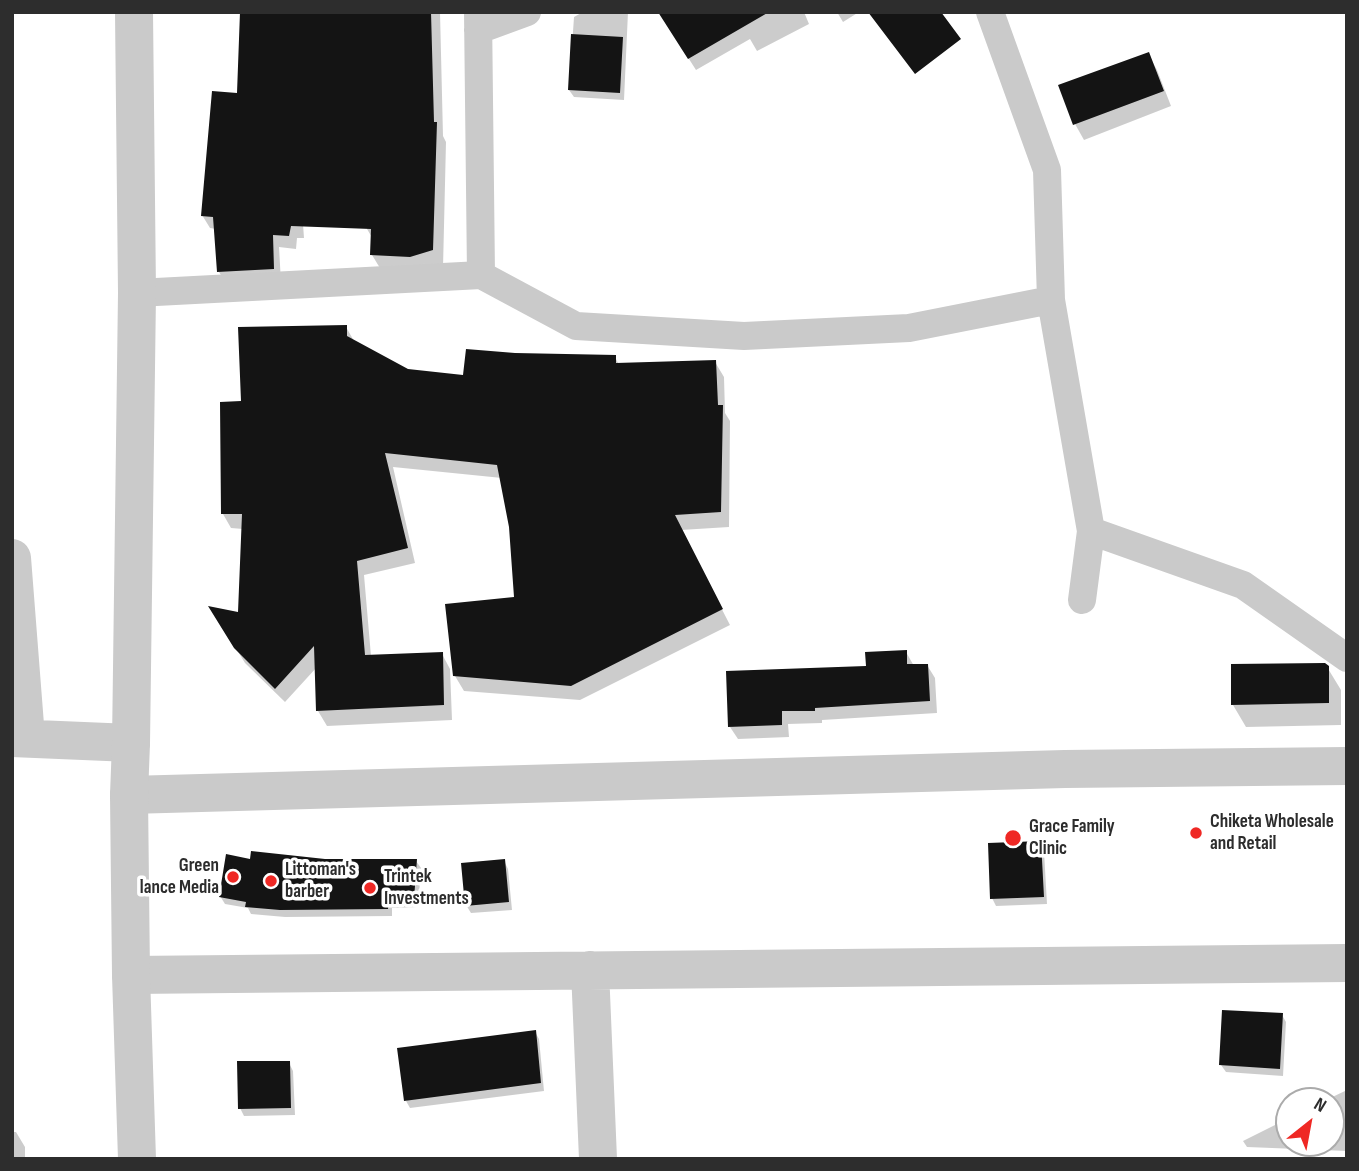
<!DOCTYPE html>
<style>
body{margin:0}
#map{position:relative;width:1359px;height:1171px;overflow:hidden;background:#fff;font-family:"Sofia Sans Condensed",sans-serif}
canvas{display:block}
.frame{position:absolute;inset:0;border:14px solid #2d2d2d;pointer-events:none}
.north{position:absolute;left:1275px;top:1087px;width:70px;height:70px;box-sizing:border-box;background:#fff;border:2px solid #ababab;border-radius:50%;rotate:31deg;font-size:19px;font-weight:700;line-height:28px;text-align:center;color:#2d2d2d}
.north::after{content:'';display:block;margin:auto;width:24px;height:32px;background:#ef2824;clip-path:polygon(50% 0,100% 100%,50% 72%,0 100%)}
</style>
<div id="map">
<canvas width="1359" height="1171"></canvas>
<div class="frame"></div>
<div class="north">N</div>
</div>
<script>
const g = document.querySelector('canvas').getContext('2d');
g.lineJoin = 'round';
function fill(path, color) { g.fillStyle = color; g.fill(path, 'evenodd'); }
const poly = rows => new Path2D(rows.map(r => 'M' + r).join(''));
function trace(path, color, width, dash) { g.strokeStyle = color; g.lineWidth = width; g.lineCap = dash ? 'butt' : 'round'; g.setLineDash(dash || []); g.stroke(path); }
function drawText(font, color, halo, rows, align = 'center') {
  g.font = font + ' "Sofia Sans Condensed",sans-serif'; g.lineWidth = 7; g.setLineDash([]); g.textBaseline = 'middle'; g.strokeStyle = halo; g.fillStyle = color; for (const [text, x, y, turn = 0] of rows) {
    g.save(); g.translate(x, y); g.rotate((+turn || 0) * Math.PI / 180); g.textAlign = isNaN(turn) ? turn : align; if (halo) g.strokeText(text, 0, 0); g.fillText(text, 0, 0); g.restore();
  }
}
fill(poly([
 [288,12,304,238,297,238,296,249,279,247,281,282,227,285,219,272,216,229,210,228,202,215,239,95],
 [360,12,440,12,443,136,446,142,443,268,383,273,372,255,373,239,367,229],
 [583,12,628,12,624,100,574,97,569,90,574,17],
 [659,12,804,12,809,24,757,51,750,39,696,70],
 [837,12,859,12,843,22],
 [1148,54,1157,70,1171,106,1084,140,1075,124,1060,87],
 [346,327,354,341,407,370,465,376,515,354,615,357,619,365,715,362,724,377,725,413,730,421,729,527,681,530,730,625,580,700,464,691,455,676,516,599,510,526,502,478,393,467,415,563,364,575,371,656,442,654,450,669,452,720,327,726,318,711,317,667,285,702,245,663,219,621,239,614,243,529,231,528,223,514,243,403],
 [906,652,914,666,927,665,935,678,937,713,822,720,822,723,788,724,789,737,738,739,730,727],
 [1327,667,1341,690,1341,725,1246,727,1233,705],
 [1040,843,1044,851,1047,904,996,906,992,898],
 [252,861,416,861,421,868,418,907,392,908,392,916,285,917,251,914,248,908,225,904,220,896],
 [504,861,508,869,512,910,471,913,466,905],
 [1282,1015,1286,1022,1283,1076,1226,1072,1221,1065],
 [535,1032,539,1039,544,1091,410,1108,406,1101],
 [289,1063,293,1071,295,1115,244,1116,240,1108],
 [1347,1090,1347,1151,1247,1147,1243,1141,1289,1118,1289,1143,1331,1143,1331,1101,1324,1101],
 [12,1132,16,1132,25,1147,25,1159,12,1159]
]), '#0003');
fill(poly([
 [240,12,431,12,434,122,437,122,433,250,410,257,370,255,371,229,291,226,289,236,273,235,274,269,217,272,213,217,201,216,212,91,237,93],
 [658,12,769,12,688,59],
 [868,12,941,12,961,39,915,74],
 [571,34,623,37,620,93,568,90],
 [1149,52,1164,91,1073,125,1058,85],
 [347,325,347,336,408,369,463,375,466,349,515,353,616,355,616,363,716,360,718,405,723,405,721,512,675,515,723,609,571,686,453,676,445,604,514,597,509,527,497,465,385,453,408,548,357,561,365,655,443,652,444,705,316,711,314,646,275,689,234,648,208,606,238,612,242,514,221,514,220,402,241,401,238,327],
 [907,650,907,664,928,664,930,701,815,708,815,711,782,711,782,725,728,727,726,671,866,666,865,652],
 [1325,663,1329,666,1329,703,1231,705,1231,664],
 [1041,841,1044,897,990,899,988,843],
 [251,851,325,859,417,859,414,899,389,901,388,909,280,910,245,907,246,902,219,897,226,854,250,859],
 [505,859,509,902,465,906,461,863],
 [1222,1010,1283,1013,1280,1069,1219,1065],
 [536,1030,541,1083,404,1101,397,1048],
 [237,1061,290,1061,291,1108,238,1109]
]), '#141414');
trace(poly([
 [478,12,481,275],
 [990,12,1047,170,1051,300,1091,531,1082,600],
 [478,30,527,12],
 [137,293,481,275,576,326,744,336,909,328,1051,300],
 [1091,531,1243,585,1347,658]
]), '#cacaca', 28);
trace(poly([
 [12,558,26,738],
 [12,738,131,743],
 [129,795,1065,769,1347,766],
 [590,970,598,1159],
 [131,975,1347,963]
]), '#cacaca', 38);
trace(poly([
 [134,12,137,293,131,743,129,795,131,975,137,1159]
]), '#cacaca', 38);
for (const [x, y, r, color] of [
 [1196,833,7,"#ef2824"],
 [1013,838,9,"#ef2824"],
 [233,877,7,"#ef2824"],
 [271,881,7,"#ef2824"],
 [370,888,7,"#ef2824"]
]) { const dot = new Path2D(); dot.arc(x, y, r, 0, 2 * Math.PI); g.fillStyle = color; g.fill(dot); trace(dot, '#fff', 2.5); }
drawText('bold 19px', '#2d2d2d', '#fff', [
 ["Chiketa Wholesale",1210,822],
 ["and Retail",1210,844],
 ["Grace Family",1029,827],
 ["Clinic",1029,849],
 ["Green",219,866,"right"],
 ["lance Media",219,888,"right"],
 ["Littoman's",285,870],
 ["barber",285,892],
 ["Trintek",384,877],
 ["Investments",384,899]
], 'left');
</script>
